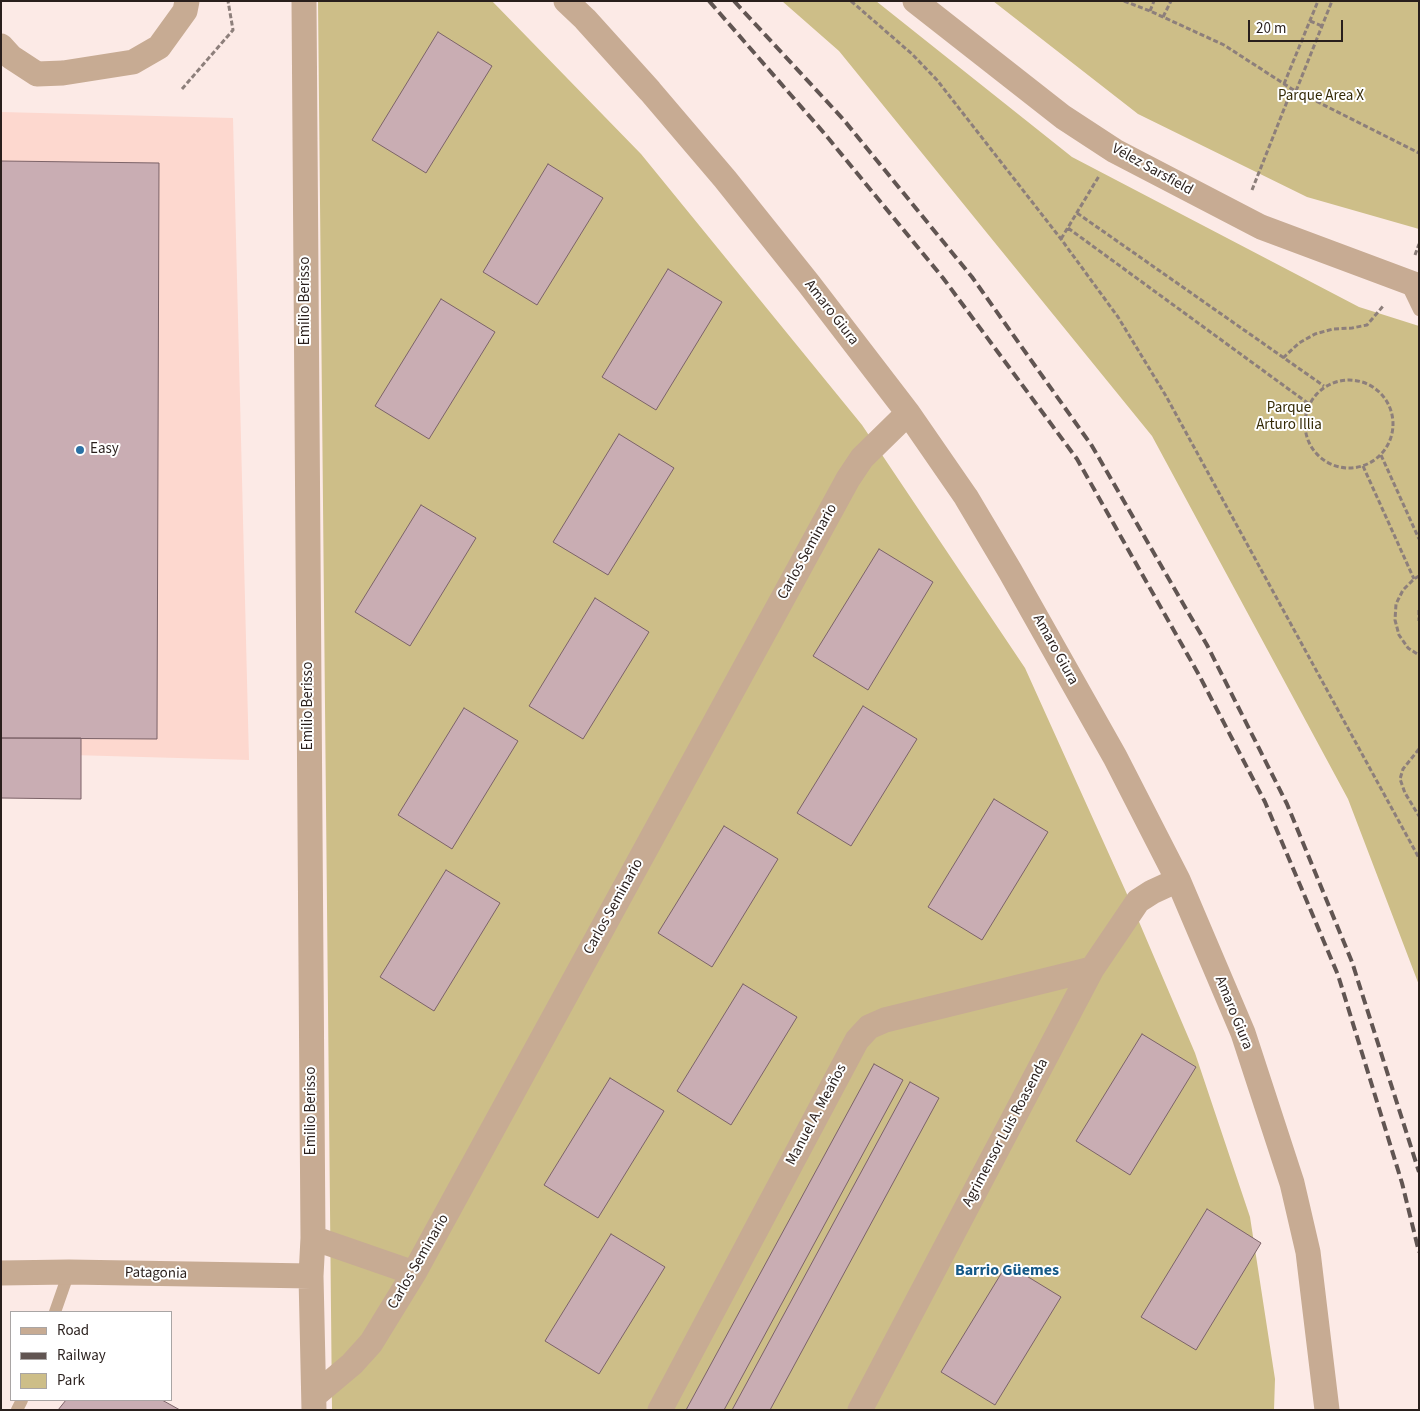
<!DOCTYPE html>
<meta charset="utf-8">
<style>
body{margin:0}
#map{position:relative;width:1420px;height:1411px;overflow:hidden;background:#fceae6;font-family:"Source Sans 3",sans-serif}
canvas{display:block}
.frame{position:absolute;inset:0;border:2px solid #291f1c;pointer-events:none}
.legend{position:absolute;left:10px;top:1311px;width:162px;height:90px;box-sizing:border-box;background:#fff;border:1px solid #a9a5a4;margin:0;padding:6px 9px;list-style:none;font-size:15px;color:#291f1c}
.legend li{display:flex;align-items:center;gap:10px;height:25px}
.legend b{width:25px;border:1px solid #a9a5a4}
.scale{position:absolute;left:1248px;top:20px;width:95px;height:22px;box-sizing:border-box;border:2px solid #291f1c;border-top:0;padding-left:6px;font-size:15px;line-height:18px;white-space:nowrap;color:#291f1c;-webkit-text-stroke:4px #fff;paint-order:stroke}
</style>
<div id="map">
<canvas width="1420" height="1411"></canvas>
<div class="frame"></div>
<ul class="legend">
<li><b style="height:6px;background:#c7ab93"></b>Road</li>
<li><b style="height:6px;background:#615552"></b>Railway</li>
<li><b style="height:14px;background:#cdbe88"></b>Park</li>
</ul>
<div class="scale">20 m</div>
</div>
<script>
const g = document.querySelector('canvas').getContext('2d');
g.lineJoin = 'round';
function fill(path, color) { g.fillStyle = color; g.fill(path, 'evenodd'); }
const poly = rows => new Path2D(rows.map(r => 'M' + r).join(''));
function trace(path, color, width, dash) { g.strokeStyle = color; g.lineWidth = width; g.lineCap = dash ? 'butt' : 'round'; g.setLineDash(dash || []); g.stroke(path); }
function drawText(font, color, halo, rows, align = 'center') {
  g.font = font + ' "Source Sans 3",sans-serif'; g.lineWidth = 4; g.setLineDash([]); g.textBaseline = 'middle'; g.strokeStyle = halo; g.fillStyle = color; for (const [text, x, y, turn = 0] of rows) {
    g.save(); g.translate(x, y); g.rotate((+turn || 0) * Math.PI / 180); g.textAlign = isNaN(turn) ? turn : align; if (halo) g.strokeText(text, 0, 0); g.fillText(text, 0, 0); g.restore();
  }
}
fill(poly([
 [1,112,233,118,249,760,1,753]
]), '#fdd8cf');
fill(poly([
 [318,1,492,1,641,154,862,425,1025,668,1131,903,1195,1053,1250,1217,1275,1379,1274,1410,332,1410],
 [782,1,876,1,1072,157,1359,307,1419,326,1419,985,1348,799,1152,436,839,51],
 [993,1,1419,1,1419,229,1307,197,1138,114]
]), '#cdbe88');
const building = poly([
 [438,32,492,66,426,173,372,140,438,32],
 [1,161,159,163,157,739,1,738,1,161],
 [548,164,603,198,537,305,483,272,548,164],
 [668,269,722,302,656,410,602,377,668,269],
 [441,299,495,332,429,439,375,406,441,299],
 [619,434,674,468,608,575,553,542,619,434],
 [421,505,476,538,410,646,355,612,421,505],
 [879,549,933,582,868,690,813,656,879,549],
 [595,598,649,632,583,739,529,706,595,598],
 [863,706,917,739,851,846,797,813,863,706],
 [464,708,518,741,452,849,398,815,464,708],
 [1,738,81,738,81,799,1,798,1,738],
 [994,799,1048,832,982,940,928,907,994,799],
 [724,826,778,859,712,967,658,933,724,826],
 [446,870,500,903,434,1011,380,977,446,870],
 [743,984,797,1017,731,1125,677,1091,743,984],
 [1142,1034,1196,1067,1130,1175,1076,1141,1142,1034],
 [874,1064,903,1080,724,1410,686,1410,874,1064],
 [610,1078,664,1111,598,1218,544,1185,610,1078],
 [910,1082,939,1098,770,1410,732,1410,910,1082],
 [1207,1209,1261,1243,1196,1350,1141,1317,1207,1209],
 [611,1234,665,1267,599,1374,545,1341,611,1234],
 [1007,1264,1061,1297,995,1405,941,1372,1007,1264],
 [66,1400,162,1400,180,1410,58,1410,66,1400]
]);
fill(building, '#c9adb3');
trace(building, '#7c6368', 1);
trace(poly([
 [851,1,912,54,937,80,1061,239,1118,317,1166,396,1419,858],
 [1124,1,1150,11,1224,45,1292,89,1419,153],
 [1150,11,1154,1],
 [1163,17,1171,1],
 [1310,21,1322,26],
 [1284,84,1318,1],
 [182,89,233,30,228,1],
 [1296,91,1332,1],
 [1252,190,1292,89],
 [1077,213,1324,386],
 [1068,228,1309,404],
 [1061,239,1099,176],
 [1415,255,1419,244],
 [1283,358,1299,343,1315,334,1333,329,1352,328,1367,325,1384,305],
 '1305 424a44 44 0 1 1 88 0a44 44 0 1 1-88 0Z',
 [1381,455,1419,539],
 [1363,466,1414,579],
 [1419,576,1414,579,1403,590,1396,604,1395,620,1399,635,1408,648,1419,655],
 [1419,610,1419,621],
 [1419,749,1403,769,1400,779,1405,793,1419,816]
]), '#8d7f7b', 3, [5, 2.5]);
trace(poly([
 [1405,281,1419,310],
 [55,1312,69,1272],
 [17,1410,22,1400]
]), '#c7ab93', 12);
trace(poly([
 [304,1,313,1238,311,1276,314,1410],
 [566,1,585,19,650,91,725,179,809,284,908,413,966,497,1010,571,1115,757,1178,880,1243,1033,1292,1183,1308,1252,1327,1410],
 [915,1,1063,117,1115,151,1261,227,1419,286],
 [1,46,11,57,37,74,63,73,133,62,159,47,185,11,187,1],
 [313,1238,414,1273],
 [1,1273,69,1272,311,1276],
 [314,1396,352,1364,371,1343,414,1273,848,479,862,458,908,413],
 [660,1410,857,1040,869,1027,885,1020,1092,969],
 [860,1410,1092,969,1138,901,1152,892,1178,880]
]), '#c7ab93', 25);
trace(poly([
 [709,1,824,133,943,278,1077,459,1199,675,1265,802,1338,975,1402,1183,1419,1252],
 [734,1,843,119,972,277,1092,446,1207,645,1287,804,1352,962,1419,1172]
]), '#615552', 4, [10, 5]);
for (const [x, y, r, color] of [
 [80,450,5,"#2a71a5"]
]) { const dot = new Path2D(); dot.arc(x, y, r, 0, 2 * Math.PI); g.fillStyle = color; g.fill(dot); trace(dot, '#fff', 2); }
drawText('15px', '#342a06', '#fff', [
 ["Parque Area X",1321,97],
 ["Parque",1289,409],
 ["Arturo Illia",1289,426]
]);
drawText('15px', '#291f1c', '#fff', [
 ["Vélez Sarsfield",1152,170,29],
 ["Emilio Berisso",306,301,-90],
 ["Amaro Giura",831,313,52],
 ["Carlos Seminario",808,552,-61],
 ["Amaro Giura",1055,650,61],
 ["Emilio Berisso",309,706,-90],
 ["Carlos Seminario",614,907,-61],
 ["Amaro Giura",1233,1013,68],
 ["Emilio Berisso",312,1111,-90],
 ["Manuel A. Meaños",817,1115,-62],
 ["Agrimensor Luis Roasenda",1006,1133,-62],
 ["Carlos Seminario",419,1262,-60],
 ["Patagonia",156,1274,1]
]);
drawText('15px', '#291f1c', '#fff', [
 ["Easy",90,450]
], 'left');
drawText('bold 16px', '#155987', '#fff', [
 ["Barrio Güemes",1007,1271]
]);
</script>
